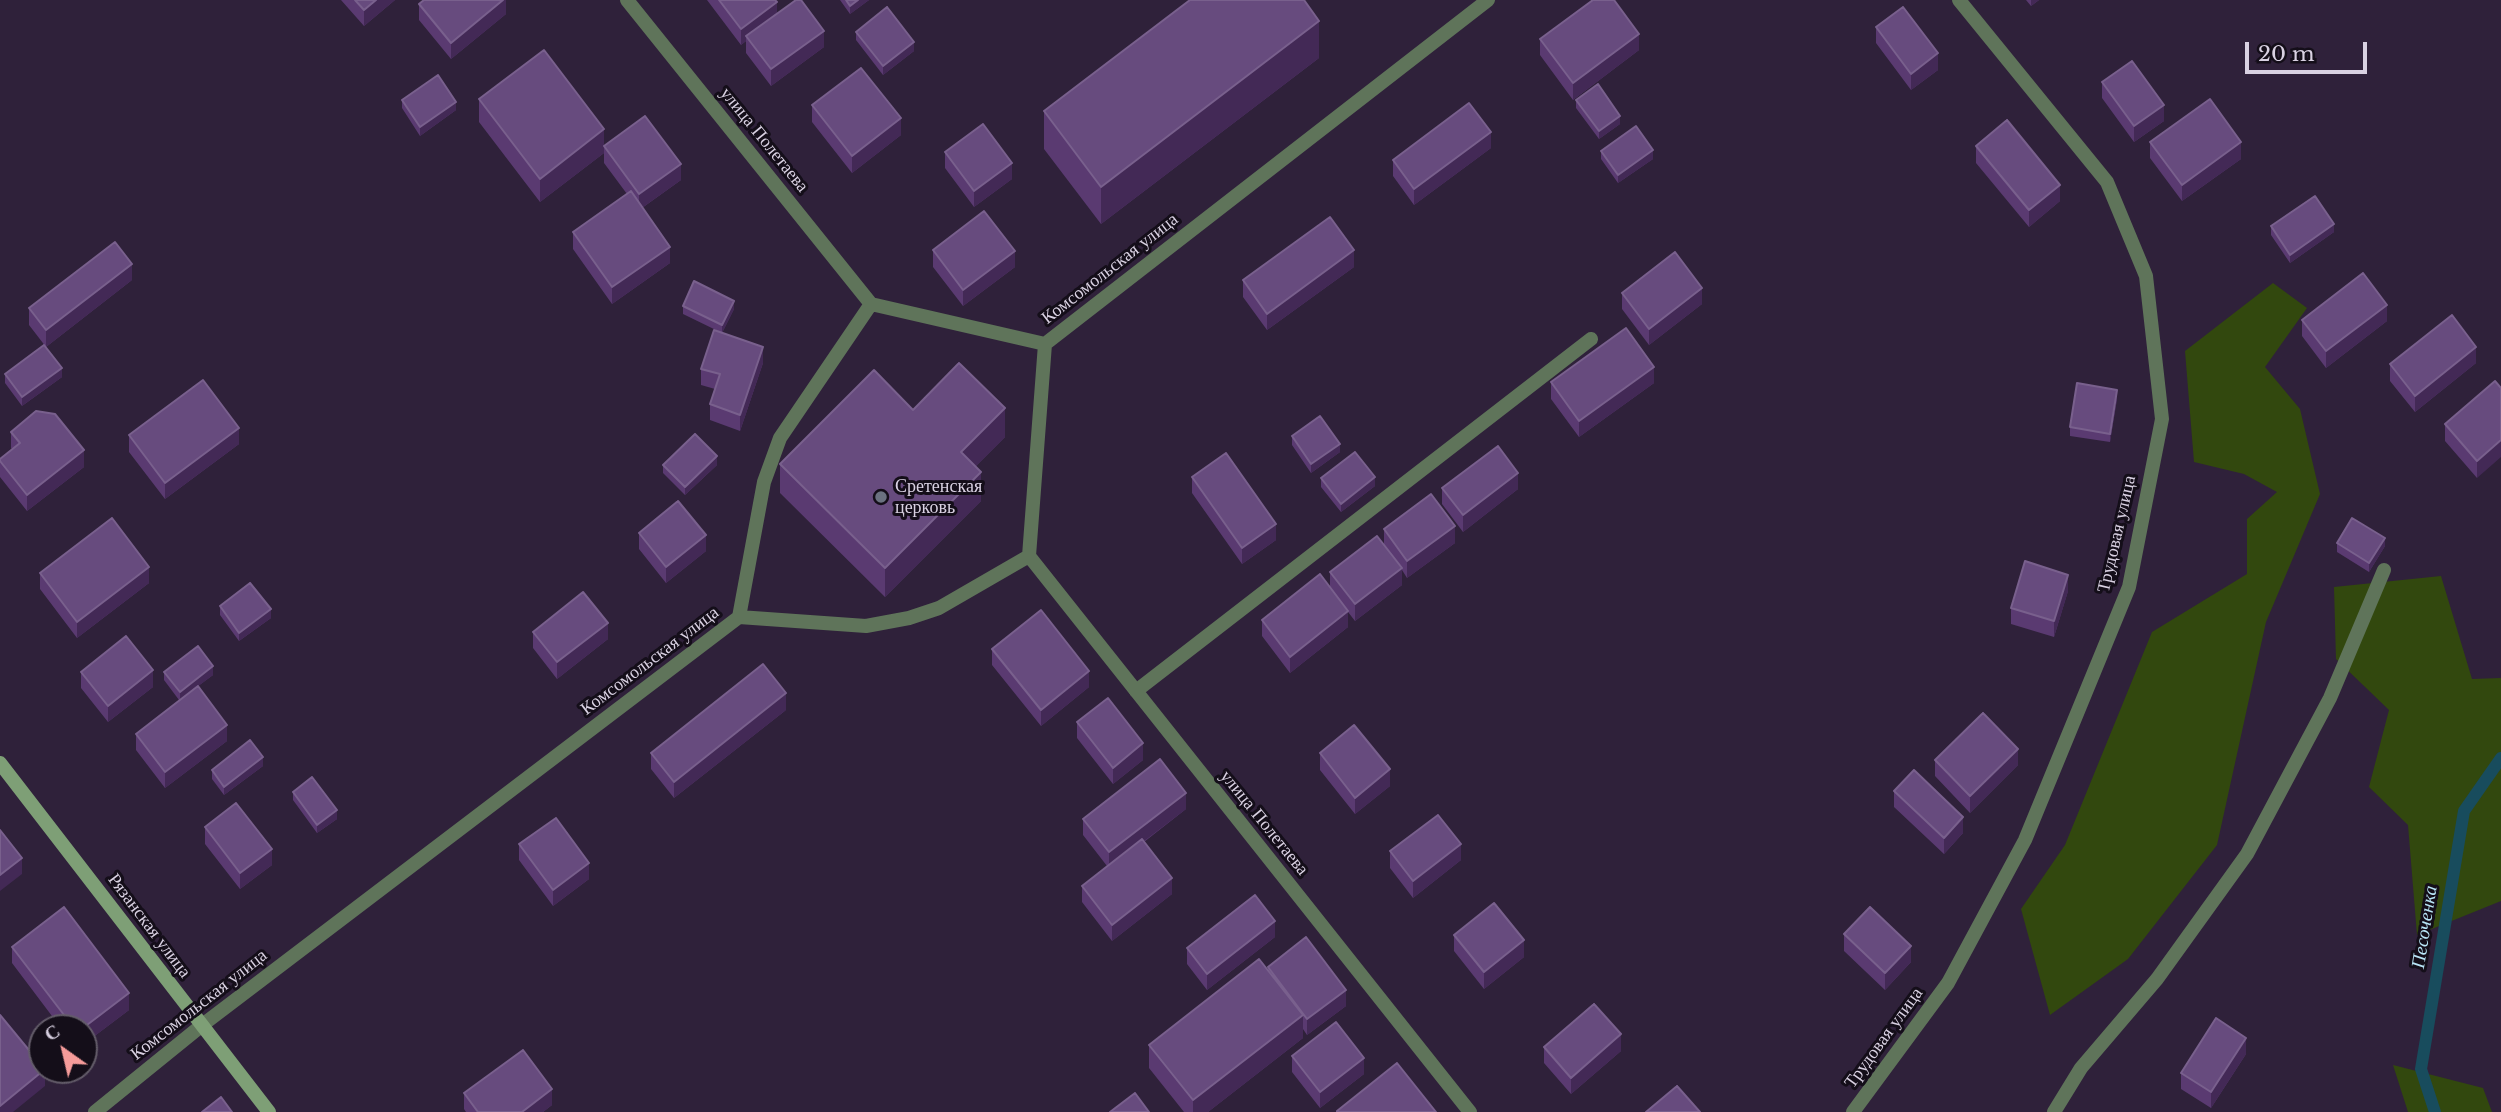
<!DOCTYPE html>
<meta charset="utf-8">
<style>
body{margin:0}
#map{position:relative;width:2501px;height:1112px;overflow:hidden;background:#2f213a;font-family:"Libre Baskerville",serif}
canvas{display:block}
.north{position:absolute;left:28px;top:1014px;width:70px;height:70px;box-sizing:border-box;background:#140e19;border:2px solid #635c69;border-radius:50%;rotate:326deg;font-size:19px;font-weight:700;line-height:28px;text-align:center;color:#d9d1e2}
.north::after{content:'';display:block;margin:auto;width:24px;height:32px;background:#f59b9a;clip-path:polygon(50% 0,100% 100%,50% 72%,0 100%)}
.scale{position:absolute;left:2245px;top:42px;width:122px;height:32px;box-sizing:border-box;border:4px solid #d9d1e2;border-top:0;padding-left:9px;font-size:21px;line-height:24px;white-space:nowrap;color:#d9d1e2;-webkit-text-stroke:5px #140e19;paint-order:stroke}
</style>
<div id="map">
<canvas width="2501" height="1112"></canvas>
<div class="north">С</div>
<div class="scale">20 m</div>
</div>
<script>
const g = document.querySelector('canvas').getContext('2d');
g.lineJoin = 'round';
function fill(path, color) { g.fillStyle = color; g.fill(path, 'evenodd'); }
const poly = rows => new Path2D(rows.map(r => 'M' + r).join(''));
function trace(path, color, width, dash) { g.strokeStyle = color; g.lineWidth = width; g.lineCap = dash ? 'butt' : 'round'; g.setLineDash(dash || []); g.stroke(path); }
function drawText(font, color, halo, rows, align = 'center') {
  g.font = font + ' "Libre Baskerville",serif'; g.lineWidth = 6; g.setLineDash([]); g.textBaseline = 'middle'; g.strokeStyle = halo; g.fillStyle = color; for (const [text, x, y, turn = 0] of rows) {
    g.save(); g.translate(x, y); g.rotate((+turn || 0) * Math.PI / 180); g.textAlign = isNaN(turn) ? turn : align; if (halo) g.strokeText(text, 0, 0); g.fillText(text, 0, 0); g.restore();
  }
}
fill(poly([
 [2273,283,2307,308,2265,367,2300,409,2320,494,2266,622,2217,845,2128,959,2050,1015,2021,909,2065,845,2152,632,2247,574,2247,519,2277,492,2244,474,2194,462,2185,351],
 [2441,576,2472,679,2501,678,2501,901,2417,935,2408,825,2369,787,2389,710,2336,659,2334,587],
 [2393,1065,2483,1088,2492,1112,2408,1112]
]), '#32480e');
trace(poly([
 [2435,1112,2421,1069,2464,811,2501,758]
]), '#184c5d', 12);
trace(poly([
 [1136,691,1591,339],
 [2054,1112,2081,1068,2157,979,2247,854,2330,698,2384,570]
]), '#5f745a', 14);
trace(poly([
 [627,0,871,304],
 [871,304,1045,344],
 [1029,556,1045,344,1488,0],
 [1029,556,1470,1112],
 [739,617,764,482,780,438,871,304],
 [95,1112,201,1026,739,617,866,626,909,618,939,608,1029,556],
 [1853,1112,1948,983,2025,840,2129,587,2162,419,2146,276,2107,182,1959,0]
]), '#5f745a', 14);
trace(poly([
 [0,763,269,1112]
]), '#7e9f76', 14);
fill(poly([
 [341,0,395,0,364,26],
 [506,0,506,14,451,59,419,20,419,4],
 [707,0,775,0,777,14,824,47,771,86,746,53,746,41,741,45],
 [840,0,869,0,850,14],
 [2026,0,2039,0,2031,6],
 [1876,27,1938,70,1911,90,1876,43],
 [856,32,914,51,883,75,856,40],
 [1540,39,1639,50,1573,100,1540,55],
 [1319,58,1101,224,1044,149,1044,111],
 [2102,82,2164,121,2134,142,2102,98],
 [479,99,604,146,681,180,642,208,670,263,612,304,573,249,573,232,627,194,604,163,604,153,540,202,479,122],
 [402,100,456,110,420,136,402,108],
 [1576,100,1620,124,1599,139,1576,108],
 [812,105,901,135,852,173,812,122],
 [2150,142,2241,159,2182,201,2150,158],
 [1976,146,2060,201,2029,227,1976,163],
 [1491,148,1414,205,1393,176,1393,160],
 [1601,151,1653,159,1618,183,1601,159],
 [945,152,1012,179,974,207,945,168],
 [2271,226,2334,232,2290,263,2271,235],
 [933,250,1015,267,963,306,933,267],
 [1354,267,1267,330,1243,297,1243,280],
 [132,280,46,347,29,325,29,308],
 [1622,293,1702,304,1649,345,1622,309],
 [683,306,734,309,722,333,763,363,740,431,710,420,710,404,715,389,701,385,701,369,720,332,683,314],
 [2302,320,2387,321,2326,368,2302,336],
 [2476,363,2415,412,2390,381,2390,364],
 [5,374,62,377,22,406,5,383],
 [2495,381,2477,478,2445,441,2445,424],
 [1551,382,1654,383,1579,437,1551,399],
 [2117,399,2110,442,2070,436,2070,427],
 [913,410,1005,437,975,467,981,501,885,597,780,493,780,464],
 [11,432,84,467,27,511,0,477,0,459,12,449,11,448],
 [129,435,239,444,165,499,129,452],
 [1292,436,1340,452,1311,473,1292,445],
 [663,465,717,465,685,495,663,473],
 [1192,477,1276,540,1242,564,1192,493],
 [1321,478,1375,486,1341,512,1321,487],
 [1442,488,1518,489,1463,532,1442,504],
 [1384,529,1455,543,1407,578,1402,570,1402,585,1355,621,1348,612,1348,627,1290,673,1262,636,1262,620,1330,587,1330,572,1384,545],
 [639,533,706,551,666,583,639,549],
 [2337,543,2385,546,2369,572,2337,552],
 [40,573,149,583,77,638,40,589],
 [2068,591,2054,637,2011,624,2011,608],
 [220,606,271,618,239,641,220,615],
 [533,632,608,639,557,679,533,648],
 [992,649,1089,687,1041,726,992,665],
 [81,672,153,687,108,722,81,688],
 [164,672,213,675,198,686,227,741,165,788,136,750,136,734,179,700,164,680],
 [786,710,674,798,651,769,651,753],
 [1077,722,1143,760,1113,784,1077,738],
 [1320,753,1390,786,1355,814,1320,770],
 [1935,760,2018,765,1970,813,1935,776],
 [263,766,224,795,212,779,212,770],
 [1894,791,1963,833,1944,854,1894,807],
 [293,792,337,819,317,833,293,800],
 [1186,809,1144,842,1172,894,1112,941,1082,902,1082,886,1107,866,1083,835,1083,819],
 [205,827,272,865,240,889,205,844],
 [519,844,589,879,553,906,519,860],
 [1390,851,1461,860,1413,898,1390,868],
 [1844,934,1911,962,1885,990,1844,951],
 [1454,935,1524,957,1484,989,1454,951],
 [1275,937,1207,990,1187,964,1187,948],
 [12,947,129,1010,84,1044,84,1028,61,1028,12,963],
 [1268,967,1346,1006,1307,1035,1303,1029,1303,1038,1208,1112,1184,1112,1149,1068,1149,1045,1268,970],
 [1544,1047,1621,1051,1571,1094,1544,1063],
 [2246,1054,2211,1108,2181,1089,2181,1073],
 [1292,1056,1364,1074,1320,1108,1292,1072],
 [464,1093,552,1105,543,1112,466,1112,464,1109]
]), '#5a3a71');
fill(poly([
 [376,0,395,0,364,26,364,10],
 [503,0,506,0,506,14,451,59,451,43],
 [858,0,869,0,850,14,850,6],
 [2031,0,2039,0,2031,6],
 [777,2,777,18,746,36,746,41,741,45,741,29],
 [1319,21,1319,58,1101,224,1101,187],
 [824,31,824,47,771,86,771,69],
 [1639,34,1639,50,1573,100,1573,83],
 [914,42,914,51,883,75,883,66],
 [1938,53,1938,70,1911,90,1911,74],
 [456,102,456,110,420,136,420,127],
 [2164,105,2164,121,2134,142,2134,126],
 [1620,116,1620,124,1599,139,1599,131],
 [901,118,901,135,852,173,852,156],
 [604,129,604,153,540,202,540,179],
 [1491,132,1491,148,1414,205,1414,189],
 [2241,142,2241,159,2182,201,2182,185],
 [1653,150,1653,159,1618,183,1618,175],
 [1012,163,1012,179,974,207,974,191],
 [681,164,681,180,639,210,639,194],
 [2060,185,2060,201,2029,227,2029,210],
 [2334,224,2334,232,2290,263,2290,255],
 [670,247,670,263,612,304,612,287],
 [1354,250,1354,267,1267,330,1267,314],
 [1015,251,1015,267,963,306,963,290],
 [132,264,132,280,46,347,46,330],
 [1702,288,1702,304,1649,345,1649,329],
 [734,301,734,309,722,333,722,325],
 [2387,305,2387,321,2326,368,2326,351],
 [763,347,763,363,740,431,740,415],
 [2476,347,2476,363,2415,412,2415,396],
 [1654,367,1654,383,1579,437,1579,421],
 [62,368,62,377,22,406,22,397],
 [2117,390,2117,399,2110,442,2110,434],
 [1005,408,1005,437,961,481,961,452],
 [239,428,239,444,165,499,165,483],
 [2501,440,2501,457,2477,478,2477,461],
 [1340,444,1340,452,1311,473,1311,464],
 [84,450,84,467,27,511,27,495],
 [717,456,717,465,685,495,685,487],
 [981,472,981,501,885,597,885,568],
 [1518,473,1518,489,1463,532,1463,515],
 [1375,477,1375,486,1341,512,1341,504],
 [1276,524,1276,540,1242,564,1242,548],
 [1455,526,1455,543,1407,578,1407,561],
 [706,535,706,551,666,583,666,567],
 [2385,538,2385,546,2369,572,2369,563],
 [149,567,149,583,77,638,77,622],
 [1402,568,1402,585,1355,621,1355,604],
 [2068,575,2068,591,2054,637,2054,621],
 [271,609,271,618,239,641,239,633],
 [1348,611,1348,627,1290,673,1290,657],
 [608,623,608,639,557,679,557,662],
 [213,666,213,675,180,700,180,692],
 [153,670,153,687,108,722,108,706],
 [1089,671,1089,687,1041,726,1041,710],
 [786,693,786,710,674,798,674,782],
 [227,725,227,741,165,788,165,772],
 [1143,743,1143,760,1113,784,1113,768],
 [2018,749,2018,765,1970,813,1970,796],
 [263,757,263,766,224,795,224,787],
 [1390,769,1390,786,1355,814,1355,798],
 [1186,793,1186,809,1109,868,1109,852],
 [337,810,337,819,317,833,317,825],
 [1963,817,1963,833,1944,854,1944,838],
 [1461,844,1461,860,1413,898,1413,881],
 [272,849,272,865,240,889,240,873],
 [22,858,22,874,0,891,0,875],
 [589,863,589,879,553,906,553,890],
 [1172,878,1172,894,1112,941,1112,925],
 [1275,921,1275,937,1207,990,1207,974],
 [1524,940,1524,957,1484,989,1484,972],
 [1911,946,1911,962,1885,990,1885,973],
 [1346,990,1346,1006,1307,1035,1307,1019],
 [129,993,129,1010,84,1044,84,1028],
 [1303,1015,1303,1038,1208,1112,1193,1112,1193,1100],
 [1621,1034,1621,1051,1571,1094,1571,1078],
 [2246,1038,2246,1054,2211,1108,2211,1092],
 [1364,1058,1364,1074,1320,1108,1320,1092],
 [45,1070,45,1086,13,1112,0,1112,0,1106],
 [552,1089,552,1105,543,1112,522,1112]
]), '#432956');
const building = poly([
 [355,0,376,0,364,10,355,0],
 [424,0,503,0,451,43,419,4,424,0],
 [719,0,775,0,777,2,741,29,719,0],
 [796,0,801,0,824,31,771,69,746,36,796,0],
 [846,0,858,0,850,6,846,0],
 [1190,0,1304,0,1319,21,1101,187,1044,111,1190,0],
 [1593,0,1614,0,1639,34,1573,83,1540,39,1593,0],
 [887,7,914,42,883,66,856,32,887,7],
 [1903,7,1938,53,1911,74,1876,27,1903,7],
 [544,50,604,129,540,179,479,99,544,50],
 [2132,61,2164,105,2134,126,2102,82,2132,61],
 [861,68,901,118,852,156,812,105,861,68],
 [438,75,456,102,420,127,402,100,438,75],
 [1598,84,1620,116,1599,131,1576,100,1598,84],
 [2210,99,2241,142,2182,185,2150,142,2210,99],
 [1469,103,1491,132,1414,189,1393,160,1469,103],
 [645,116,681,164,639,194,604,146,645,116],
 [2007,120,2060,185,2029,210,1976,146,2007,120],
 [983,124,1012,163,974,191,945,152,983,124],
 [1636,126,1653,150,1618,175,1601,151,1636,126],
 [631,191,670,247,612,287,573,232,631,191],
 [2315,196,2334,224,2290,255,2271,226,2315,196],
 [984,211,1015,251,963,290,933,250,984,211],
 [1330,217,1354,250,1267,314,1243,280,1330,217],
 [115,242,132,264,46,330,29,308,115,242],
 [1675,252,1702,288,1649,329,1622,293,1675,252],
 [2363,273,2387,305,2326,351,2302,320,2363,273],
 [694,281,734,301,722,325,683,306,694,281],
 [2452,315,2476,347,2415,396,2390,364,2452,315],
 [1626,328,1654,367,1579,421,1551,382,1626,328],
 [714,330,763,347,740,415,710,404,720,374,701,369,714,330],
 [44,345,62,368,22,397,5,374,44,345],
 [959,363,1005,408,961,452,981,472,885,568,780,464,874,370,913,410,959,363],
 [203,380,239,428,165,483,129,435,203,380],
 [2495,381,2501,388,2501,440,2477,461,2445,424,2495,381],
 [2077,383,2117,390,2110,434,2070,427,2077,383],
 [36,411,55,414,84,450,27,495,0,461,0,459,20,443,11,432,36,411],
 [1320,416,1340,444,1311,464,1292,436,1320,416],
 [695,434,717,456,685,487,663,465,695,434],
 [1498,446,1518,473,1463,515,1442,488,1498,446],
 [1355,452,1375,477,1341,504,1321,478,1355,452],
 [1226,453,1276,524,1242,548,1192,477,1226,453],
 [1431,494,1455,526,1407,561,1384,529,1431,494],
 [678,501,706,535,666,567,639,533,678,501],
 [112,518,149,567,77,622,40,573,112,518],
 [2352,518,2385,538,2369,563,2337,543,2352,518],
 [1377,536,1402,568,1355,604,1330,572,1377,536],
 [2025,561,2068,575,2054,621,2011,608,2025,561],
 [1320,574,1348,611,1290,657,1262,620,1320,574],
 [250,583,271,609,239,633,220,606,250,583],
 [583,592,608,623,557,662,533,632,583,592],
 [1041,610,1089,671,1041,710,992,649,1041,610],
 [126,636,153,670,108,706,81,672,126,636],
 [198,646,213,666,180,692,164,672,198,646],
 [763,664,786,693,674,782,651,753,763,664],
 [198,686,227,725,165,772,136,734,198,686],
 [1108,698,1143,743,1113,768,1077,722,1108,698],
 [1983,713,2018,749,1970,796,1935,760,1983,713],
 [1354,725,1390,769,1355,798,1320,753,1354,725],
 [250,740,263,757,224,787,212,770,250,740],
 [1160,759,1186,793,1109,852,1083,819,1160,759],
 [1914,770,1963,817,1944,838,1894,791,1914,770],
 [312,777,337,810,317,825,293,792,312,777],
 [236,803,272,849,240,873,205,827,236,803],
 [1438,815,1461,844,1413,881,1390,851,1438,815],
 [556,818,589,863,553,890,519,844,556,818],
 [0,830,22,858,0,875,0,830],
 [1142,839,1172,878,1112,925,1082,886,1142,839],
 [1255,895,1275,921,1207,974,1187,948,1255,895],
 [1494,903,1524,940,1484,972,1454,935,1494,903],
 [64,907,129,993,83,1028,74,1028,12,947,64,907],
 [1870,907,1911,946,1885,973,1844,934,1870,907],
 [1306,937,1346,990,1307,1019,1268,967,1306,937],
 [1259,959,1303,1015,1193,1100,1149,1045,1259,959],
 [1594,1004,1621,1034,1571,1078,1544,1047,1594,1004],
 [0,1015,42,1066,42,1070,44,1070,0,1106,0,1015],
 [2216,1018,2246,1038,2211,1092,2181,1073,2216,1018],
 [1336,1022,1364,1058,1320,1092,1292,1056,1336,1022],
 [523,1050,552,1089,522,1112,478,1112,464,1093,523,1050],
 [1397,1063,1436,1112,1337,1112,1337,1111,1397,1063],
 [1677,1086,1700,1112,1646,1112,1677,1086],
 [1135,1093,1149,1112,1110,1112,1135,1093],
 [221,1097,232,1112,202,1112,221,1097]
]);
fill(building, '#674b7e');
trace(building, '#79608d', 2);
for (const [x, y, r, color] of [
 [881,497,7,"#6b7280"]
]) { const dot = new Path2D(); dot.arc(x, y, r, 0, 2 * Math.PI); g.fillStyle = color; g.fill(dot); trace(dot, '#140e19', 2.5); }
drawText('18px', '#d9d1e2', '#140e19', [
 ["улица Полетаева",764,140,51],
 ["Комсомольская улица",1110,269,-38],
 ["Трудовая улица",2117,534,-77],
 ["Комсомольская улица",650,661,-37],
 ["улица Полетаева",1264,823,51],
 ["Рязанская улица",149,926,53],
 ["Комсомольская улица",199,1005,-38],
 ["Трудовая улица",1884,1038,-54]
]);
drawText('18px', '#d9d1e2', '#140e19', [
 ["Сретенская",895,487],
 ["церковь",895,508]
], 'left');
drawText('italic 19px', '#b8e5f6', '#140e19', [
 ["Песоченка",2425,927,-81]
]);
</script>
